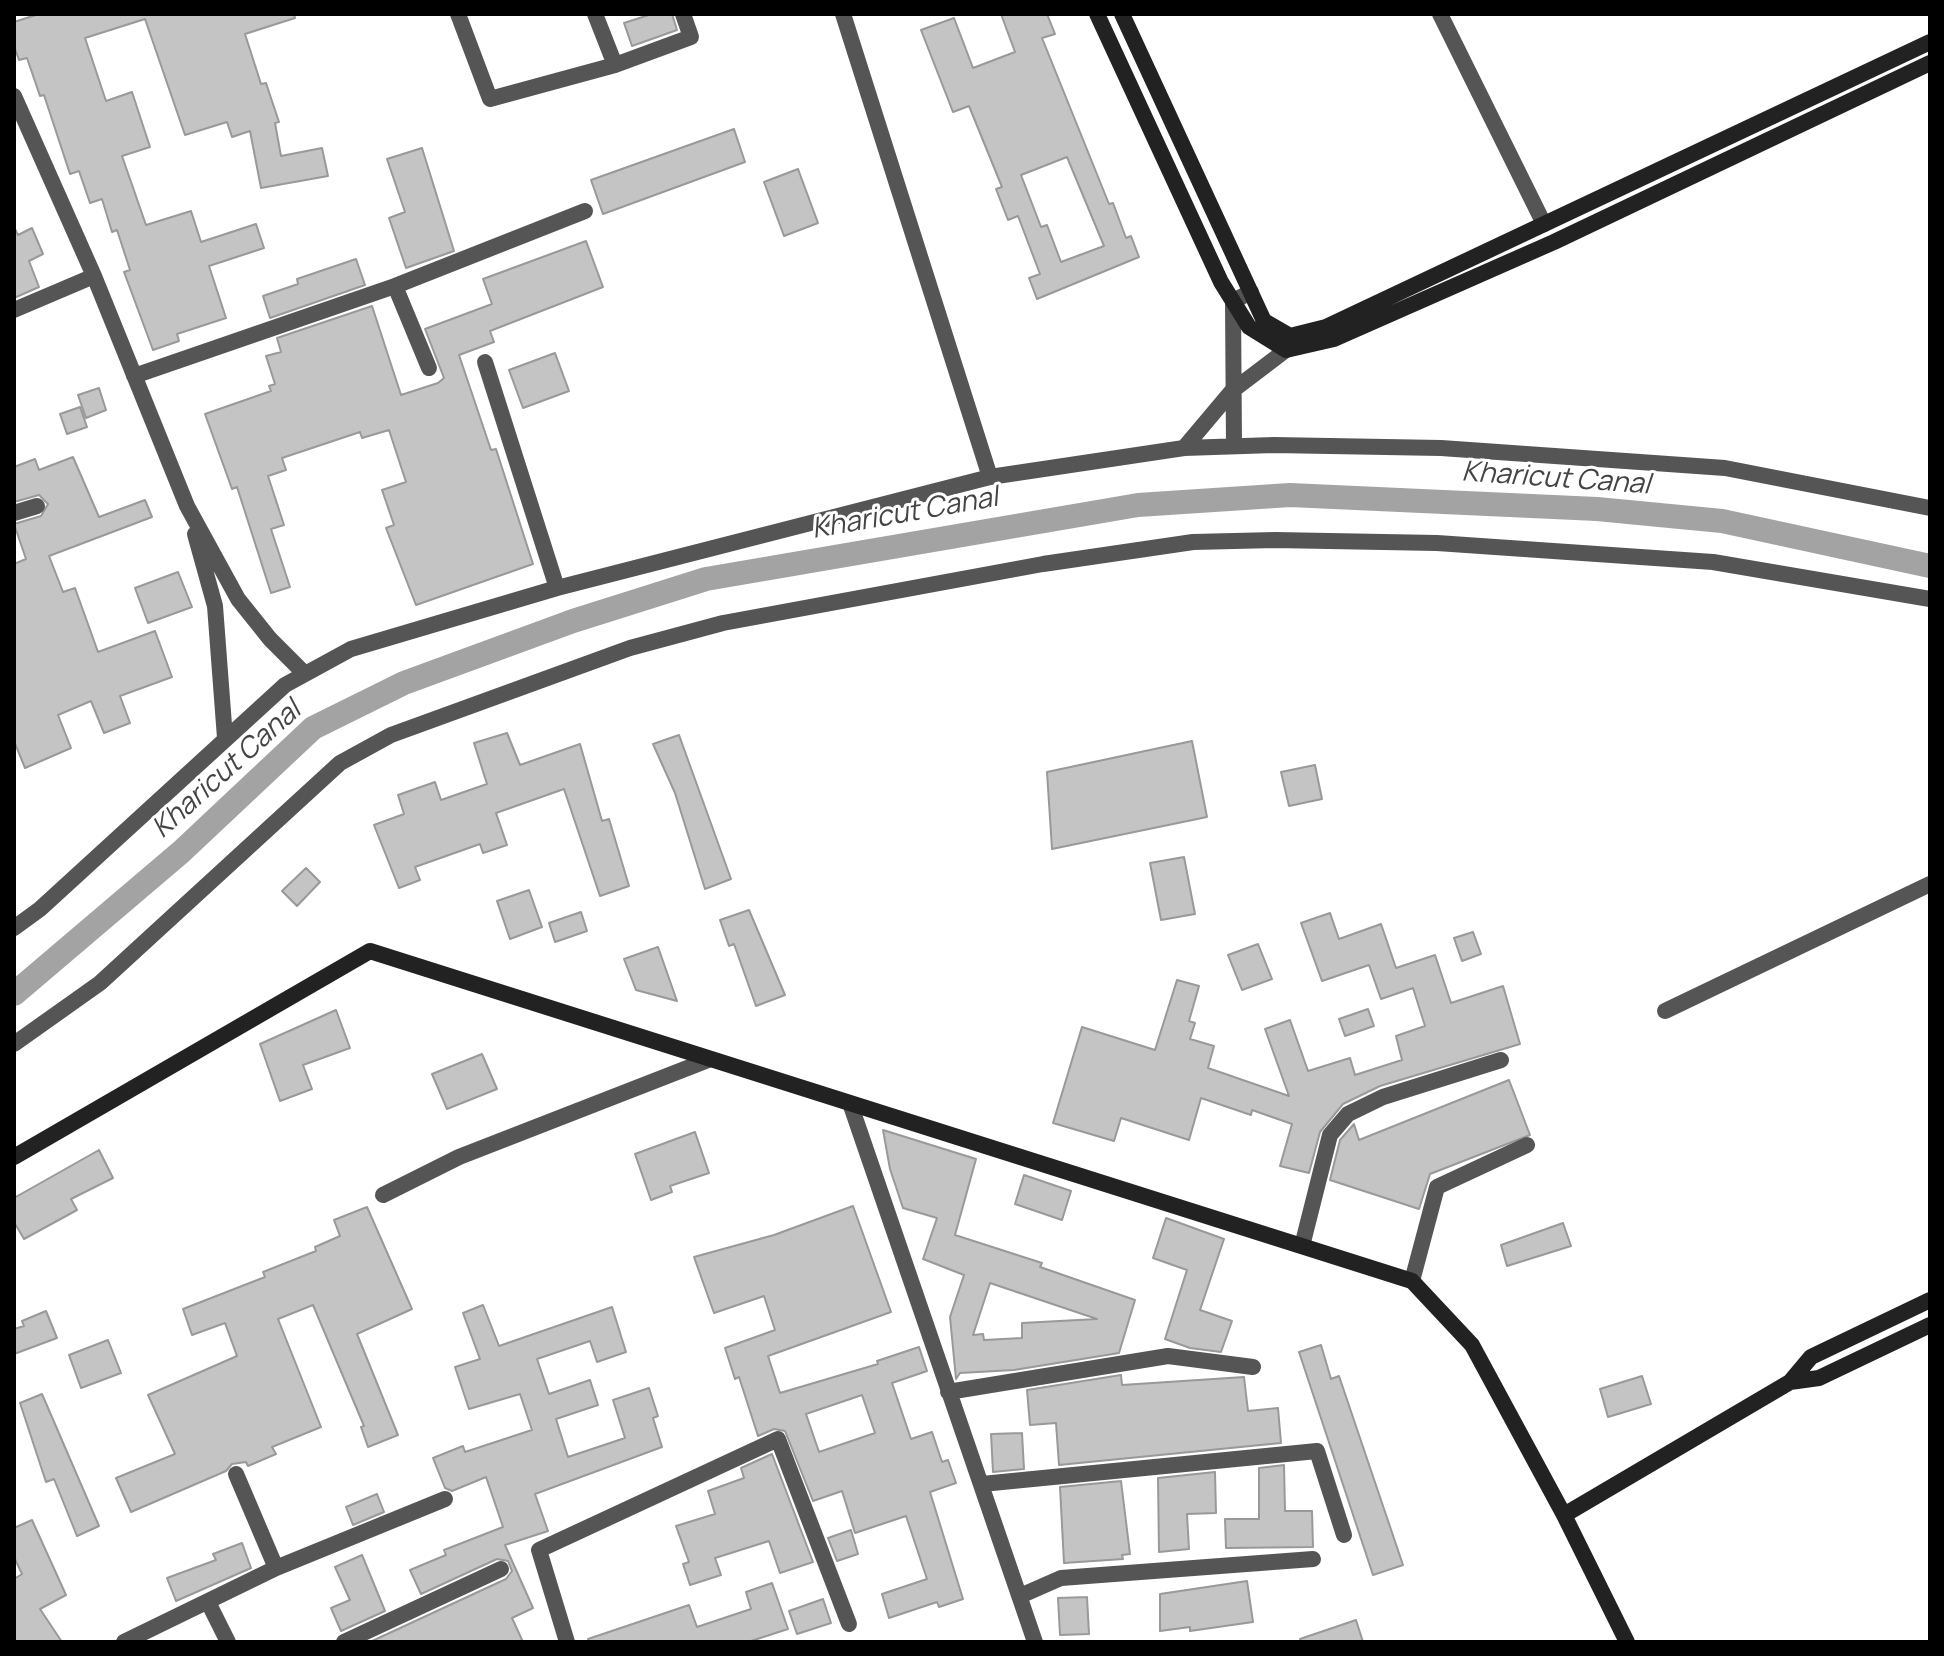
<!DOCTYPE html>
<style>
body{margin:0}
#map{position:relative;width:1944px;height:1656px;overflow:hidden;background:#fff;font-family:Manrope,sans-serif}
canvas{display:block}
.frame{position:absolute;inset:0;border:16px solid #000;pointer-events:none}
</style>
<div id="map">
<canvas width="1944" height="1656"></canvas>
<div class="frame"></div>
</div>
<script>
const g = document.querySelector('canvas').getContext('2d');
g.lineJoin = 'round';
const poly = rows => new Path2D(rows.map(r => 'M' + r).join(''));
function trace(path, color, width, dash) { g.strokeStyle = color; g.lineWidth = width; g.lineCap = dash ? 'butt' : 'round'; g.setLineDash(dash || []); g.stroke(path); }
function fill(path, color) { g.fillStyle = color; g.fill(path, 'evenodd'); }
function drawText(font, color, halo, rows, align = 'center') {
  g.font = font + ' Manrope,sans-serif'; g.lineWidth = 6; g.setLineDash([]); g.textBaseline = 'middle'; g.strokeStyle = halo; g.fillStyle = color; for (const [text, x, y, turn = 0] of rows) {
    g.save(); g.translate(x, y); g.rotate((+turn || 0) * Math.PI / 180); g.textAlign = isNaN(turn) ? turn : align; if (halo) g.strokeText(text, 0, 0); g.fillText(text, 0, 0); g.restore();
  }
}
trace(poly([
 [14,994,181,852,313,728,404,683,573,621,706,579,1138,505,1290,495,1597,509,1722,521,1930,566]
]), '#a3a3a3', 24);
const building = poly([
 [39,14,294,14,295,18,245,34,261,84,266,83,279,122,275,123,281,156,322,148,328,176,261,188,250,131,232,137,227,122,185,135,145,19,85,38,106,101,132,92,150,147,122,156,146,225,191,211,201,242,256,224,264,248,209,266,226,318,177,334,179,341,153,350,124,272,130,270,117,230,112,232,102,199,90,203,79,171,70,174,44,95,40,96,27,58,19,60,14,46,14,22,39,14],
 [652,14,672,14,677,30,632,46,624,23,652,14],
 [1001,14,1047,14,1055,34,1042,38,1109,204,1113,203,1126,238,1131,236,1139,257,1037,299,1029,278,1040,274,1018,216,1008,220,996,189,1002,187,969,106,953,112,921,30,954,18,973,68,1015,52,1001,14],
 [1067,157,1104,246,1061,262,1047,225,1041,227,1021,175,1067,157],
 [734,129,745,162,603,214,591,180,734,129],
 [422,148,454,251,406,268,389,218,405,212,387,159,422,148],
 [798,169,818,223,784,236,764,182,798,169],
 [14,227,18,235,32,228,43,254,29,261,39,287,14,298,14,227],
 [586,241,603,287,490,331,494,342,459,355,491,450,496,449,533,564,416,605,386,528,394,525,382,490,406,482,389,430,362,438,360,432,282,458,286,470,268,476,284,525,271,529,290,587,271,593,237,487,232,489,205,414,271,391,269,386,275,384,266,356,281,352,277,338,372,306,401,395,438,383,444,378,425,329,492,304,483,279,586,241],
 [356,259,365,285,270,318,263,296,298,284,297,279,356,259],
 [555,353,569,391,523,408,509,370,555,353],
 [99,388,106,410,86,418,78,395,99,388],
 [80,407,87,427,67,434,60,414,80,407],
 [73,457,99,517,145,500,152,517,49,556,63,592,75,588,98,652,155,631,172,677,120,696,130,723,104,733,91,701,58,715,71,748,25,768,14,741,14,564,26,559,14,524,41,516,48,504,39,495,14,502,14,467,35,459,39,470,73,457],
 [178,572,192,607,148,623,135,588,178,572],
 [507,733,520,765,580,744,602,821,609,819,629,886,600,896,564,789,496,813,507,845,483,853,480,844,415,867,420,880,399,888,374,825,404,814,398,795,435,782,441,800,487,784,474,743,507,733],
 [679,735,731,879,705,889,675,793,653,744,679,735],
 [1192,741,1207,817,1052,849,1047,772,1192,741],
 [1315,765,1322,799,1289,806,1281,772,1315,765],
 [1184,857,1195,914,1161,920,1150,863,1184,857],
 [306,868,320,882,297,906,282,891,306,868],
 [529,890,542,927,510,939,497,901,529,890],
 [749,910,785,995,756,1006,734,944,729,946,720,920,749,910],
 [581,912,587,931,555,942,549,923,581,912],
 [1330,913,1339,939,1381,924,1396,968,1435,955,1451,1003,1503,986,1520,1044,1380,1086,1343,1104,1320,1132,1309,1173,1280,1166,1292,1124,1252,1110,1251,1115,1201,1098,1189,1140,1121,1118,1114,1141,1053,1123,1082,1027,1155,1050,1177,980,1199,986,1189,1021,1195,1023,1190,1039,1214,1046,1208,1068,1289,1096,1265,1029,1290,1020,1308,1071,1350,1058,1355,1075,1402,1060,1396,1036,1425,1026,1413,988,1381,999,1369,965,1322,981,1301,923,1330,913],
 [1473,932,1481,954,1462,961,1454,938,1473,932],
 [1258,944,1272,979,1242,990,1228,955,1258,944],
 [658,947,677,1001,636,990,624,959,658,947],
 [1368,1009,1374,1026,1345,1036,1339,1019,1368,1009],
 [336,1010,350,1048,303,1065,312,1089,280,1101,260,1044,336,1010],
 [482,1054,497,1089,447,1109,432,1074,482,1054],
 [1509,1080,1530,1135,1430,1174,1419,1209,1330,1180,1340,1140,1354,1124,1359,1140,1509,1080],
 [883,1130,976,1159,955,1235,1042,1263,1040,1267,1135,1300,1119,1353,1014,1370,960,1373,956,1379,950,1317,964,1275,923,1259,937,1218,903,1208,890,1169,883,1130],
 [990,1283,1097,1319,1022,1323,1022,1338,984,1340,983,1334,973,1335,990,1283],
 [695,1132,709,1173,670,1186,672,1192,651,1200,635,1154,695,1132],
 [99,1150,113,1178,71,1199,77,1210,24,1239,14,1222,14,1198,99,1150],
 [1024,1175,1071,1191,1062,1220,1015,1204,1024,1175],
 [853,1206,891,1312,768,1356,780,1393,878,1364,877,1361,919,1347,927,1371,892,1383,911,1439,932,1432,942,1462,948,1460,956,1483,930,1492,963,1599,939,1607,937,1602,889,1618,882,1594,927,1579,906,1516,855,1533,842,1491,813,1501,785,1431,774,1429,758,1436,739,1377,735,1379,725,1348,775,1330,764,1296,714,1313,694,1257,774,1235,853,1206],
 [862,1395,875,1433,819,1452,806,1414,862,1395],
 [367,1207,412,1309,357,1334,398,1435,368,1447,361,1427,364,1426,313,1305,278,1319,321,1427,272,1447,276,1454,248,1466,246,1462,232,1464,226,1471,131,1512,116,1478,175,1454,148,1395,237,1356,225,1323,192,1335,183,1309,265,1277,263,1272,316,1251,315,1247,340,1236,334,1220,367,1207],
 [1166,1218,1224,1239,1200,1310,1232,1321,1221,1352,1190,1348,1165,1339,1187,1270,1153,1258,1166,1218],
 [1563,1223,1571,1246,1507,1266,1501,1245,1563,1223],
 [483,1305,499,1346,612,1307,626,1352,597,1362,590,1341,537,1359,549,1394,590,1380,598,1405,556,1419,568,1457,625,1438,613,1400,649,1388,658,1416,653,1418,662,1447,535,1494,548,1531,505,1545,533,1608,512,1618,523,1642,370,1642,506,1579,512,1571,508,1561,497,1559,421,1594,410,1570,446,1555,444,1550,503,1527,486,1477,452,1491,445,1488,433,1458,463,1446,465,1452,532,1430,520,1394,469,1409,455,1367,480,1359,463,1313,483,1305],
 [46,1311,57,1338,14,1354,14,1329,24,1326,22,1321,46,1311],
 [108,1340,121,1373,81,1388,69,1355,108,1340],
 [1321,1345,1331,1379,1339,1376,1403,1565,1373,1575,1299,1352,1321,1345],
 [1121,1375,1122,1385,1244,1377,1248,1411,1278,1408,1281,1443,1059,1465,1056,1423,1030,1425,1027,1390,1121,1375],
 [1642,1376,1651,1404,1608,1417,1600,1389,1642,1376],
 [42,1394,99,1526,77,1536,54,1479,46,1482,20,1403,42,1394],
 [1022,1433,1024,1469,993,1472,991,1434,1022,1433],
 [772,1454,813,1562,780,1573,769,1541,715,1558,721,1575,690,1585,683,1564,689,1562,676,1526,715,1514,708,1491,744,1478,741,1468,772,1454],
 [1284,1465,1285,1511,1312,1511,1313,1547,1226,1548,1225,1519,1259,1519,1259,1468,1284,1465],
 [1215,1472,1216,1513,1187,1514,1189,1549,1159,1552,1158,1478,1215,1472],
 [1121,1481,1130,1554,1122,1555,1123,1559,1064,1563,1060,1487,1121,1481],
 [377,1494,384,1512,353,1525,346,1507,377,1494],
 [32,1520,66,1595,40,1609,62,1642,14,1642,14,1579,22,1574,14,1557,14,1528,32,1520],
 [851,1530,858,1554,837,1561,828,1538,851,1530],
 [242,1543,251,1568,176,1601,167,1578,216,1560,213,1554,242,1543],
 [362,1555,385,1611,341,1631,331,1608,350,1600,335,1567,362,1555],
 [1247,1581,1253,1622,1190,1631,1190,1627,1160,1631,1160,1594,1247,1581],
 [772,1583,788,1629,748,1642,589,1642,588,1639,689,1605,697,1627,751,1609,746,1592,772,1583],
 [1087,1597,1089,1634,1060,1635,1058,1598,1087,1597],
 [823,1599,831,1623,797,1634,789,1611,823,1599],
 [1356,1620,1363,1642,1301,1642,1300,1639,1356,1620]
]);
fill(building, '#c4c4c4');
trace(building, '#999', 2);
trace(poly([
 [458,14,490,99,615,65,691,37,683,14],
 [595,14,615,65],
 [843,14,990,477],
 [1440,14,1544,224],
 [14,96,94,276,187,506,238,599,270,639,305,674],
 [395,286,429,368],
 [14,310,94,276],
 [485,362,557,588],
 [134,376,395,286,585,211],
 [1234,446,1233,301,1251,292],
 [1184,448,1232,391,1286,350,1290,338],
 [14,513,37,506],
 [195,534,215,606,225,738],
 [14,928,40,909,285,685,351,649,557,588,990,477,1184,448,1274,445,1441,448,1725,468,1930,508],
 [1665,1011,1930,884],
 [14,1044,100,983,340,763,391,735,630,648,723,623,1043,564,1193,542,1275,540,1437,543,1713,562,1930,599],
 [851,1106,1035,1642],
 [383,1195,459,1157,708,1060],
 [1302,1246,1330,1135,1348,1114,1383,1097,1501,1060],
 [1412,1281,1437,1187,1527,1145],
 [948,1392,1168,1356,1253,1367],
 [236,1474,276,1568],
 [982,1484,1317,1451,1344,1535],
 [1020,1596,1061,1578,1313,1559],
 [208,1602,228,1642],
 [124,1642,276,1568,445,1499],
 [344,1642,501,1569],
 [567,1642,539,1550,778,1439,849,1624]
]), '#555', 16);
trace(poly([
 [1097,14,1221,282,1249,327,1286,350,1334,339,1554,242,1930,63],
 [1122,14,1264,321,1290,336,1326,327,1930,42],
 [14,1157,370,951,1412,1281,1472,1345,1564,1515,1627,1642],
 [1790,1382,1819,1378,1930,1325],
 [1564,1515,1790,1382,1811,1357,1930,1300]
]), '#222', 16);
drawText('italic 28px', '#444', '#fff', [
 ["Kharicut Canal",1556,479,4],
 ["Kharicut Canal",905,514,-10],
 ["Kharicut Canal",227,770,-42]
]);
</script>
